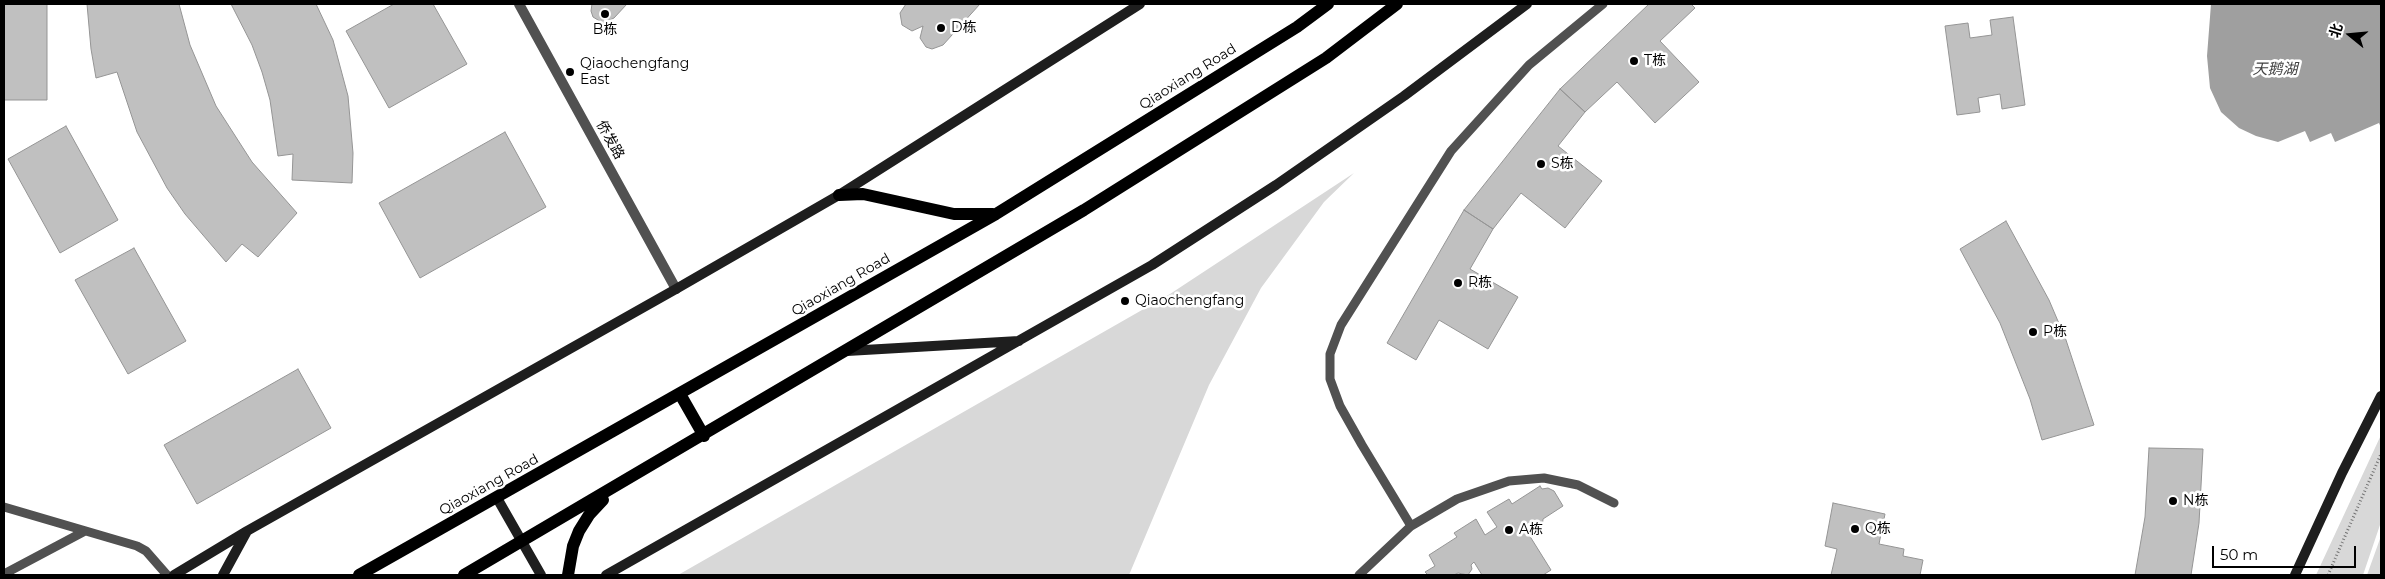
<!DOCTYPE html>
<meta charset="utf-8">
<style>
body{margin:0}
#map{position:relative;width:2385px;height:579px;overflow:hidden;background:#fff;font-family:Montserrat,"Noto Sans SC",sans-serif}
canvas{display:block}
.frame{position:absolute;inset:0;border:5px solid #000;pointer-events:none}
.north{position:absolute;left:2325px;top:10px;width:50px;height:50px;-webkit-text-stroke:4px #fff;paint-order:stroke;rotate:287deg;font-size:14px;font-weight:700;line-height:20px;text-align:center;color:#000}
.north::after{content:'';display:block;margin:auto;width:18px;height:22px;background:#000;clip-path:polygon(50% 0,100% 100%,50% 72%,0 100%)}
.scale{position:absolute;left:2212px;top:546px;width:144px;height:22px;box-sizing:border-box;border:2px solid #000;border-top:0;padding-left:6px;font-size:15px;line-height:18px;white-space:nowrap;color:#000;-webkit-text-stroke:4px #fff;paint-order:stroke}
</style>
<div id="map">
<canvas width="2385" height="579"></canvas>
<div class="frame"></div>
<div class="north">北</div>
<div class="scale">50 m</div>
</div>
<script>
const g = document.querySelector('canvas').getContext('2d');
g.lineJoin = 'round';
function fill(path, color) { g.fillStyle = color; g.fill(path, 'evenodd'); }
const poly = rows => new Path2D(rows.map(r => 'M' + r).join(''));
function trace(path, color, width, dash) { g.strokeStyle = color; g.lineWidth = width; g.lineCap = dash ? 'butt' : 'round'; g.setLineDash(dash || []); g.stroke(path); }
function drawText(font, color, halo, rows, align = 'center') {
  g.font = font + ' Montserrat,"Noto Sans SC",sans-serif'; g.lineWidth = 5; g.setLineDash([]); g.textBaseline = 'middle'; g.strokeStyle = halo; g.fillStyle = color; for (const [text, x, y, turn = 0] of rows) {
    g.save(); g.translate(x, y); g.rotate((+turn || 0) * Math.PI / 180); g.textAlign = isNaN(turn) ? turn : align; if (halo) g.strokeText(text, 0, 0); g.fillText(text, 0, 0); g.restore();
  }
}
fill(poly([
 [1354,173,1324,202,1261,288,1209,385,1129,575,678,575,1170,294],
 [2381,435,2381,522,2363,575,2316,575],
 [2381,536,2381,575,2367,575]
]), '#d8d8d8');
fill(poly([
 [2211,4,2381,4,2381,128,2379,123,2335,142,2331,133,2310,142,2305,131,2278,142,2256,136,2239,128,2221,112,2210,88,2207,56]
]), '#9f9f9f');
const building = poly([
 [4,4,47,4,47,100,4,100,4,4],
 [87,4,179,4,190,45,216,106,252,162,297,213,258,257,242,244,226,262,185,214,167,188,137,132,117,72,96,78,91,49,87,4],
 [231,4,316,4,333,40,348,96,353,153,352,183,292,180,293,154,278,156,270,100,262,72,252,45,231,4],
 [394,4,433,4,467,64,389,108,346,31,394,4],
 [592,4,627,4,614,18,603,23,593,17,591,11,592,4],
 [906,4,980,4,943,45,932,49,926,47,920,38,923,26,912,31,902,25,900,13,906,4],
 [1649,4,1691,4,1695,8,1660,41,1699,82,1655,123,1617,82,1585,112,1560,89,1649,4],
 [2013,17,2025,105,2002,109,2000,94,1978,98,1980,112,1957,115,1945,26,1968,23,1970,38,1992,35,1990,20,2013,17],
 [1560,89,1585,112,1558,146,1602,181,1565,228,1521,193,1493,229,1464,210,1560,89],
 [66,126,118,220,60,253,8,159,66,126],
 [505,132,546,207,420,278,379,203,505,132],
 [1464,210,1493,229,1470,269,1518,297,1488,349,1439,320,1416,360,1387,343,1464,210],
 [2006,221,2049,300,2066,340,2094,425,2042,440,2030,399,2000,323,1960,249,2006,221],
 [134,248,186,341,128,374,75,280,134,248],
 [298,369,331,428,197,504,164,445,298,369],
 [2149,448,2203,449,2199,523,2191,575,2135,575,2145,517,2149,448],
 [1540,486,1542,489,1548,488,1554,491,1563,506,1543,519,1542,528,1538,531,1530,528,1526,530,1551,570,1543,575,1482,575,1474,562,1471,565,1472,569,1468,575,1458,573,1454,575,1428,575,1425,572,1435,566,1429,555,1457,537,1454,533,1476,519,1485,535,1497,527,1487,512,1509,499,1512,504,1540,486],
 [1833,503,1885,514,1879,544,1904,549,1903,556,1923,560,1920,575,1831,575,1837,549,1825,546,1833,503]
]);
fill(building, '#c0c0c0');
trace(building, '#959595', 1);
trace(poly([
 [2328,575,2381,454]
]), '#737373', 3, [1, 2.5]);
trace(poly([
 [4,507,137,546,146,551,167,575],
 [1411,526,1362,445,1340,406,1330,379,1330,354,1341,325,1451,151,1529,65,1603,4],
 [4,574,85,531],
 [1359,575,1411,526,1457,499,1509,481,1544,478,1578,485,1614,503]
]), '#515151', 9);
trace(poly([
 [519,4,676,289]
]), '#515151', 10);
trace(poly([
 [847,351,1019,341],
 [497,498,541,575],
 [174,575,247,531,676,289,839,195,1140,4],
 [223,575,247,531],
 [606,575,1152,265,1276,185,1404,96,1527,4],
 [2295,575,2342,473,2381,396]
]), '#1e1e1e', 10);
trace(poly([
 [839,195,863,194,954,214,993,214],
 [680,394,704,436],
 [359,575,996,214,1297,27,1328,4],
 [464,575,1084,210,1326,58,1397,4],
 [568,575,573,546,579,531,589,515,603,500]
]), '#000', 12);
for (const [x, y, r, color] of [
 [605,14,5,"#000"],
 [941,28,5,"#000"],
 [1634,61,5,"#000"],
 [570,72,5,"#000"],
 [1541,164,5,"#000"],
 [1458,283,5,"#000"],
 [1125,301,5,"#000"],
 [2033,332,5,"#000"],
 [2173,501,5,"#000"],
 [1855,529,5,"#000"],
 [1509,530,5,"#000"]
]) { const dot = new Path2D(); dot.arc(x, y, r, 0, 2 * Math.PI); g.fillStyle = color; g.fill(dot); trace(dot, '#fff', 2); }
drawText('14px', '#000', '#fff', [
 ["D栋",951,28],
 ["B栋",605,30,"center"],
 ["T栋",1644,61],
 ["Qiaochengfang",580,64],
 ["East",580,80],
 ["S栋",1551,164],
 ["R栋",1468,283],
 ["Qiaochengfang",1135,301],
 ["P栋",2043,332],
 ["N栋",2183,501],
 ["Q栋",1865,529],
 ["A栋",1519,530]
], 'left');
drawText('14px', '#000', '#fff', [
 ["Qiaoxiang Road",1188,77,-32],
 ["侨发路",610,140,61],
 ["Qiaoxiang Road",841,285,-30],
 ["Qiaoxiang Road",489,485,-29]
]);
drawText('italic 15px', '#404040', '#fff', [
 ["天鹅湖",2275,70]
]);
</script>
